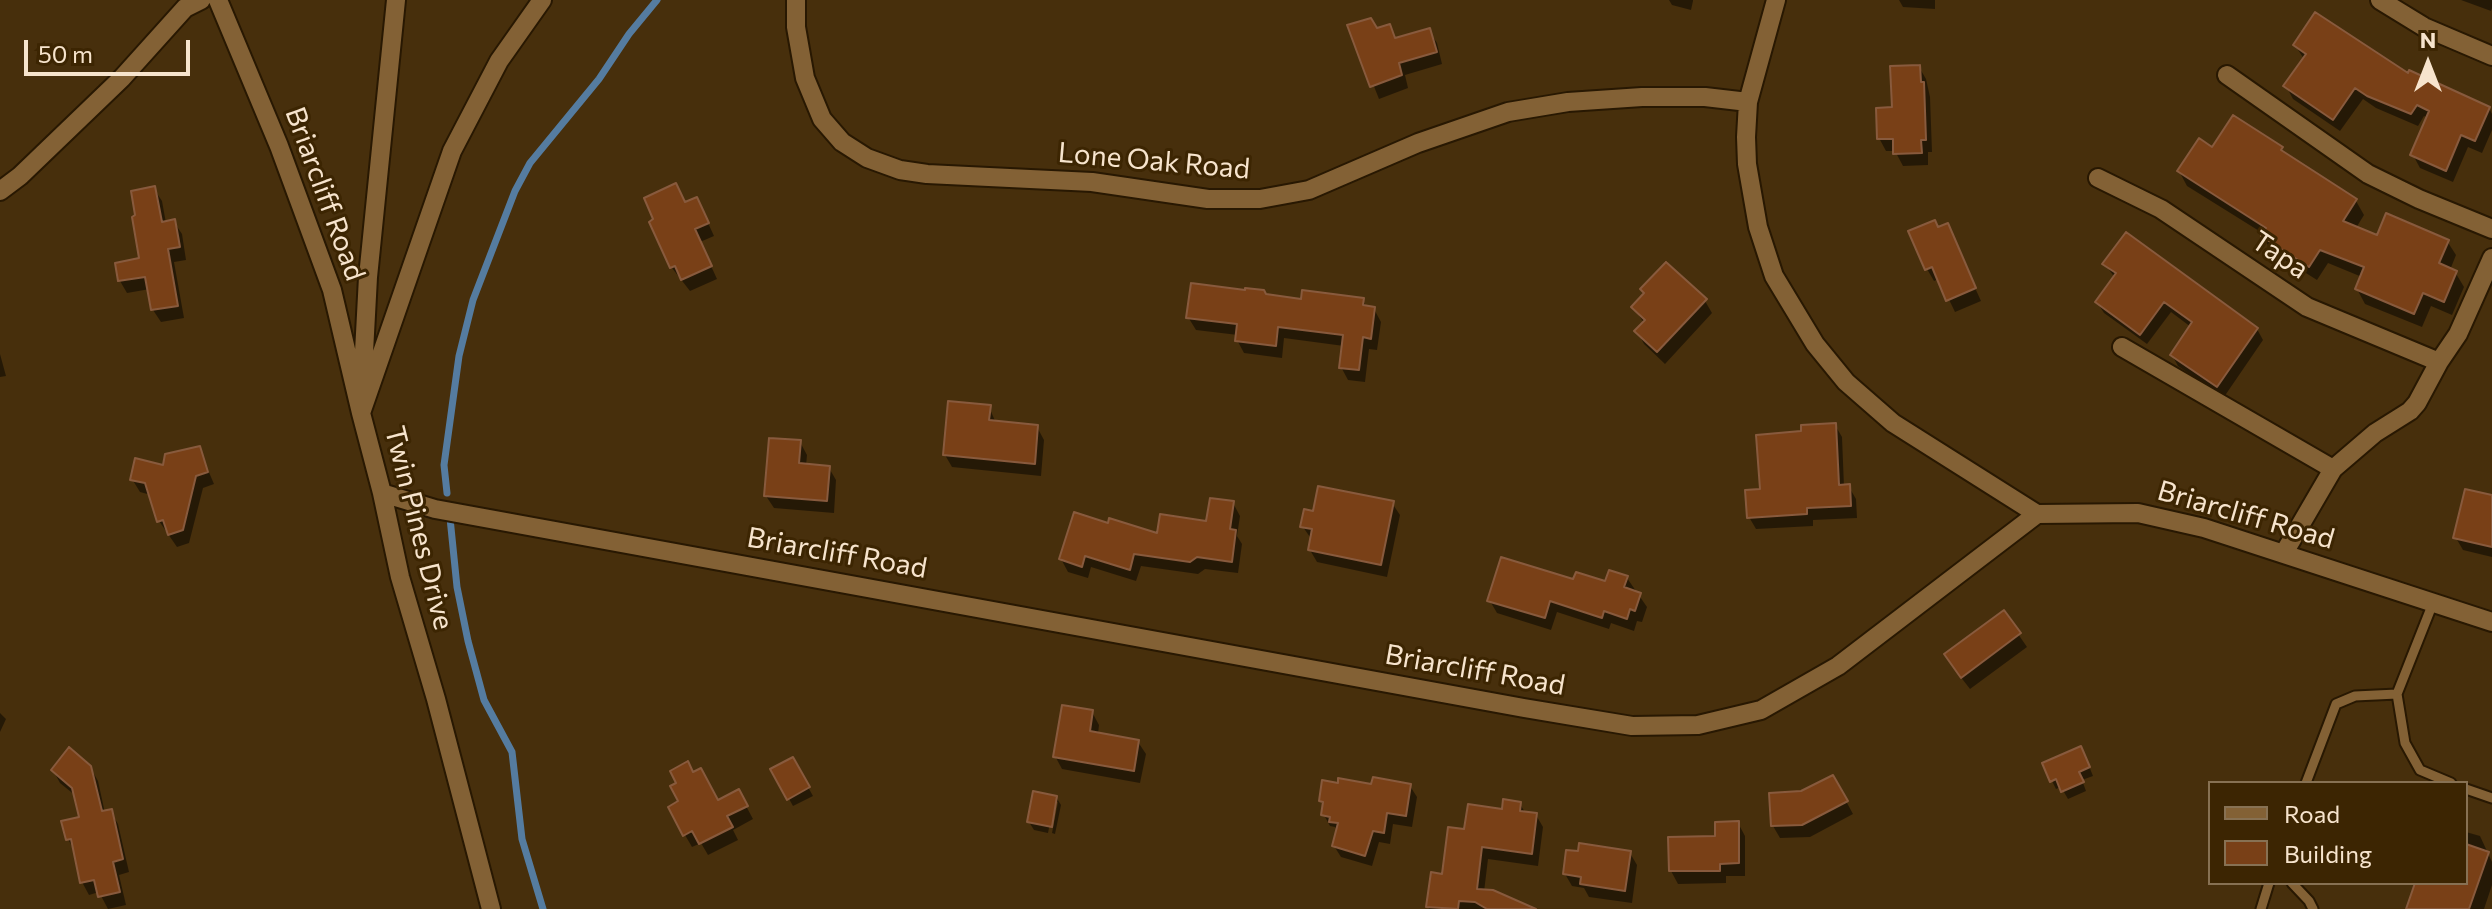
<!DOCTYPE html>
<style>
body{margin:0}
#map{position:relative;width:2492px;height:909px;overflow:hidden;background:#472f0c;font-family:Commissioner,sans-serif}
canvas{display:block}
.legend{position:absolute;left:2208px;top:781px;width:260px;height:104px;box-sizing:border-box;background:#3c2502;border:2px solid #877153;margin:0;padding:10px 14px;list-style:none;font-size:24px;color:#f7e4cd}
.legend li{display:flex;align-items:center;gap:16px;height:40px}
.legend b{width:40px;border:2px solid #877153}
.north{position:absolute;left:2388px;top:24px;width:80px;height:80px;-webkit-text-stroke:6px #3c2502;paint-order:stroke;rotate:0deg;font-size:22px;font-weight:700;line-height:32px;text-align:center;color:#f7e4cd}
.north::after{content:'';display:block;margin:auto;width:28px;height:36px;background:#f7e4cd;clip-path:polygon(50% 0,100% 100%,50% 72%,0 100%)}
.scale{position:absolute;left:24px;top:40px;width:166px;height:36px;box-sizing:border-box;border:4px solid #f7e4cd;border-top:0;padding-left:10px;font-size:24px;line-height:28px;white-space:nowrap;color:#f7e4cd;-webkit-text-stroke:6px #3c2502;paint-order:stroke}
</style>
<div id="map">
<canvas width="2492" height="909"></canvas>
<ul class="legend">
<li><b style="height:10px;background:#836135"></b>Road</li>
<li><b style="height:22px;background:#794017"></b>Building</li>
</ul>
<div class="north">N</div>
<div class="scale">50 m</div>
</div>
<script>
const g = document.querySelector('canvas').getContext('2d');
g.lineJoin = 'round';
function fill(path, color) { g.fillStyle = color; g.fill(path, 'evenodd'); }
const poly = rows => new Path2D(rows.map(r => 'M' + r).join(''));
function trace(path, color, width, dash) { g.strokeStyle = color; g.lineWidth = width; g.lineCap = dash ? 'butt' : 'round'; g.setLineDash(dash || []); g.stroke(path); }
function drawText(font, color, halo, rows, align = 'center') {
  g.font = font + ' Commissioner,sans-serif'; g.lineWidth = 6; g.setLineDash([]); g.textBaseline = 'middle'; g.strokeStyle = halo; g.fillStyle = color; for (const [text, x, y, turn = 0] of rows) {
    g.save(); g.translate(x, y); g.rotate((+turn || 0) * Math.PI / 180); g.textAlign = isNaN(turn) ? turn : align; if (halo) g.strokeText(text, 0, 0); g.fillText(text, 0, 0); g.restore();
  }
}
fill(poly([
 [1669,0,1693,0,1693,1,1691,10,1672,5],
 [1899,0,1935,0,1935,9,1903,7],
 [2461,0,2492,0,2492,8,2491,11],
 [1350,26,1376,31,1389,27,1396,40,1429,31,1437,43,1442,64,1405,75,1408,88,1379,99],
 [2295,45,2408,76,2489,108,2492,114,2492,130,2482,153,2468,147,2453,182,2420,168,2413,155,2428,118,2424,116,2418,126,2376,108,2363,99,2340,131,2293,99,2286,86,2304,59],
 [1919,67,1926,79,1930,97,1932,152,1928,152,1928,165,1903,166,1895,151,1886,151,1879,138],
 [2281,149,2285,155,2356,201,2364,215,2356,228,2378,238,2447,241,2456,255,2450,270,2455,272,2464,287,2452,315,2431,306,2422,327,2365,304,2357,289,2362,277,2328,263,2317,280,2271,251,2263,236,2264,234,2187,186,2179,171,2213,150],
 [154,189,162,201,166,223,174,222,182,234,186,260,174,262,184,318,161,322,153,310,150,289,127,293,120,281,141,260],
 [686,204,703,212,714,236,700,242,717,279,690,291,672,268,651,223],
 [1947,226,1981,301,1955,312,1939,279,1934,281,1927,269,1938,230],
 [2105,264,2257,329,2263,340,2224,397,2178,366,2172,355,2191,327,2171,312,2147,344,2104,313,2097,302,2115,278],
 [1266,296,1303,301,1363,300,1367,308,1374,309,1381,322,1377,350,1369,349,1365,382,1348,380,1341,367,1344,346,1284,338,1282,358,1244,353,1237,340,1238,335,1196,330,1188,317],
 [1705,301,1712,313,1665,364,1644,344,1637,331,1644,323,1634,308],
 [0,354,6,376,0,377],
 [989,407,996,423,1037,427,1044,440,1041,476,952,467,945,455],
 [1835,425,1842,437,1844,487,1849,487,1856,499,1857,518,1813,520,1813,526,1756,529,1749,517,1762,491,1803,433],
 [800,442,807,455,806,466,829,468,836,480,834,513,774,508,766,496],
 [199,449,214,484,203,488,189,543,177,547,159,521,151,495,140,492,132,479,164,467],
 [2492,497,2492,557,2463,550,2456,538],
 [1233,503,1240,516,1237,536,1242,544,1238,573,1205,569,1198,574,1141,566,1136,581,1091,567,1088,578,1068,572,1061,559,1110,525,1158,536,1208,523],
 [1392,503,1400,515,1387,577,1317,562,1310,550,1312,540,1303,527,1315,513],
 [1627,578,1647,607,1642,622,1637,621,1634,631,1611,623,1609,629,1557,612,1551,630,1497,613,1490,601,1575,581,1606,584],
 [2003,612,2027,647,1970,689,1953,667],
 [1092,712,1099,725,1098,734,1138,742,1146,754,1140,783,1062,769,1055,756],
 [0,713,6,719,0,732],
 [2085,756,2093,776,2082,780,2086,791,2068,799,2061,787,2056,789,2052,781],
 [793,760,813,796,793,806,773,770],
 [90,767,98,781,105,813,110,811,118,824,129,872,119,875,126,905,108,909,99,892,89,895,82,882,75,852,68,839,82,818,76,796,60,783,53,770],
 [693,774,717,802,738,791,753,819,733,830,738,840,708,855,701,843,692,847,685,835,680,802],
 [1833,777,1853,814,1810,837,1780,838,1773,826],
 [1373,786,1410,786,1417,797,1412,827,1393,824,1390,844,1379,842,1372,866,1341,857,1334,846,1338,832,1335,827,1330,826,1324,815,1325,807,1321,801],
 [1056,797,1061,805,1055,834,1052,833,1058,802,1054,802,1048,833,1034,830,1029,822],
 [1520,804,1526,814,1536,815,1543,827,1538,866,1488,859,1484,892,1513,909,1429,909,1428,907,1466,831],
 [1738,823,1745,836,1745,876,1726,876,1726,883,1678,884,1671,871],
 [2466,832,2480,836,2492,862,2492,885,2484,909,2408,909,2417,883,2466,883],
 [1630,853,1637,865,1632,903,1589,897,1584,888,1572,886,1565,874]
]), '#0007');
trace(poly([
 [447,493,444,465,459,356,473,300,515,191,530,163,599,79,629,34,657,0],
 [450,518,457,587,468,641,484,700,512,752,522,839,543,909]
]), '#557ca0', 7);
const building = poly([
 [2315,12,2408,73,2409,70,2490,107,2475,141,2461,135,2446,171,2410,155,2429,111,2417,105,2411,114,2367,96,2355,88,2333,120,2283,86,2306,54,2293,45,2315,12],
 [1371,18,1377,28,1390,24,1395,38,1430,28,1437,52,1399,63,1402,75,1370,87,1347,25,1371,18],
 [1920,65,1921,82,1924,82,1926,140,1921,140,1922,153,1893,154,1893,139,1877,139,1876,108,1892,107,1890,66,1920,65],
 [2233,115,2283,147,2281,150,2357,199,2343,221,2377,235,2386,213,2449,240,2439,263,2457,271,2444,302,2423,293,2414,314,2355,289,2364,267,2320,250,2309,267,2261,236,2266,228,2177,171,2199,138,2212,147,2233,115],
 [676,183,685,202,697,197,709,223,695,229,712,266,681,280,675,266,670,268,649,222,653,219,644,198,676,183],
 [155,186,162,222,175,219,180,247,168,249,178,306,151,310,145,277,118,281,115,263,139,258,132,217,135,215,131,191,155,186],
 [1935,220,1938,227,1948,223,1976,288,1946,301,1932,267,1925,270,1908,231,1935,220],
 [2126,232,2258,328,2217,387,2170,355,2192,322,2164,302,2140,335,2095,302,2116,273,2102,264,2126,232],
 [1666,262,1707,299,1657,352,1634,331,1645,320,1631,307,1644,293,1640,289,1666,262],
 [1191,283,1245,290,1245,288,1264,290,1266,294,1301,299,1302,290,1364,298,1363,305,1375,307,1371,339,1363,337,1359,370,1339,368,1343,335,1278,327,1276,346,1235,341,1237,324,1186,318,1191,283],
 [948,401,991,405,989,420,1038,425,1035,464,943,455,948,401],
 [1836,423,1839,485,1850,484,1851,506,1807,508,1807,514,1747,518,1745,490,1760,489,1756,435,1801,431,1801,425,1836,423],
 [769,438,801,440,799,463,830,466,827,501,764,496,769,438],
 [200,446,208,472,196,476,183,530,168,535,163,520,157,522,145,483,130,480,135,458,163,465,165,454,200,446],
 [1318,486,1394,501,1381,565,1308,550,1312,529,1300,527,1304,509,1313,511,1318,486],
 [2465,489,2492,495,2492,547,2453,538,2465,489],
 [1210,498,1234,501,1230,529,1236,530,1232,562,1197,557,1190,562,1134,554,1130,570,1085,556,1082,567,1059,559,1074,512,1108,523,1109,518,1157,533,1160,514,1206,521,1210,498],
 [1501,557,1573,579,1576,572,1605,581,1609,570,1628,576,1624,587,1641,593,1635,611,1630,609,1627,619,1604,611,1602,618,1550,601,1545,618,1487,601,1501,557],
 [2004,610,2021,633,1961,678,1944,654,2004,610],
 [1062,705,1093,710,1090,731,1139,740,1134,771,1053,757,1062,705],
 [2081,746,2090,767,2079,772,2084,782,2061,792,2056,779,2050,782,2042,763,2081,746],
 [69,747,91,766,102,811,112,809,123,859,113,862,120,892,98,897,94,880,80,883,71,839,66,840,61,821,79,817,72,788,51,770,69,747],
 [793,757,810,787,787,800,770,769,793,757],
 [688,761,693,772,701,768,718,800,739,789,748,806,727,816,733,827,699,844,692,831,683,836,668,807,678,801,670,786,676,783,670,771,688,761],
 [1833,775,1848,801,1802,825,1771,826,1769,793,1801,791,1833,775],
 [1373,777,1411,784,1406,816,1387,813,1384,833,1373,831,1365,856,1332,846,1338,823,1329,822,1330,817,1321,815,1323,802,1319,801,1322,780,1338,783,1338,778,1371,784,1373,777],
 [1033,791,1057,796,1052,827,1027,822,1033,791],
 [1503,799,1521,802,1520,811,1537,813,1532,854,1482,847,1477,889,1493,890,1536,909,1487,909,1475,902,1459,901,1458,909,1426,907,1431,872,1442,874,1448,827,1464,829,1468,804,1502,809,1503,799],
 [1739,821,1739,863,1720,864,1720,871,1669,871,1668,837,1715,836,1715,822,1739,821],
 [1579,843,1631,851,1625,891,1580,884,1581,877,1563,874,1566,850,1578,851,1579,843],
 [2466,844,2489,852,2469,909,2406,909,2415,883,2466,883,2466,844]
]);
fill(building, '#794017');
trace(building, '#885a3d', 2);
const lane = poly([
 [2397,694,2405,743,2420,770,2451,783],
 [2306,783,2336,704,2355,696,2397,694,2433,603],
 [2466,789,2492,798],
 [2292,883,2309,901,2313,909],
 [2261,909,2269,883]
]);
const street = poly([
 [218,0,279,146,332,290,361,413],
 [796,0,796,27,805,78,822,119,842,142,867,158,900,170,927,174,1092,182,1208,199,1260,199,1309,190,1418,143,1508,112,1568,102,1642,97,1705,97,1748,102],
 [1776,0,1748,102,1746,137,1747,164,1758,227,1774,276,1815,344,1846,382,1893,423,2037,514],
 [2380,0,2424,27,2492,56],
 [2227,75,2368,174,2419,199,2492,229],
 [2098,178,2161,209,2307,307,2439,362],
 [0,191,20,176,122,78,185,8,201,0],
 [2122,347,2333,469],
 [362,390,368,277,396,0],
 [382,493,435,509,1524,708,1632,726,1698,725,1761,710,1838,666,2037,514,2138,513,2204,528,2492,622],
 [2284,553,2333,469,2375,433,2410,411,2417,403,2439,362,2458,334,2492,258],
 [491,909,436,699,400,577,382,493,361,413,452,151,499,61,542,0]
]);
trace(lane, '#281802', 13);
trace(street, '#281802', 22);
trace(lane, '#836135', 9);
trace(street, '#836135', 18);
drawText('28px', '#f7e4cd', '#3c2502', [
 ["Lone Oak Road",1154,161,5],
 ["Briarcliff Road",325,194,70],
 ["Tapa",2280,255,34],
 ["Briarcliff Road",2246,515,16],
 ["Twin Pines Drive",419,528,76],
 ["Briarcliff Road",837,553,10],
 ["Briarcliff Road",1475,670,10]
]);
</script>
